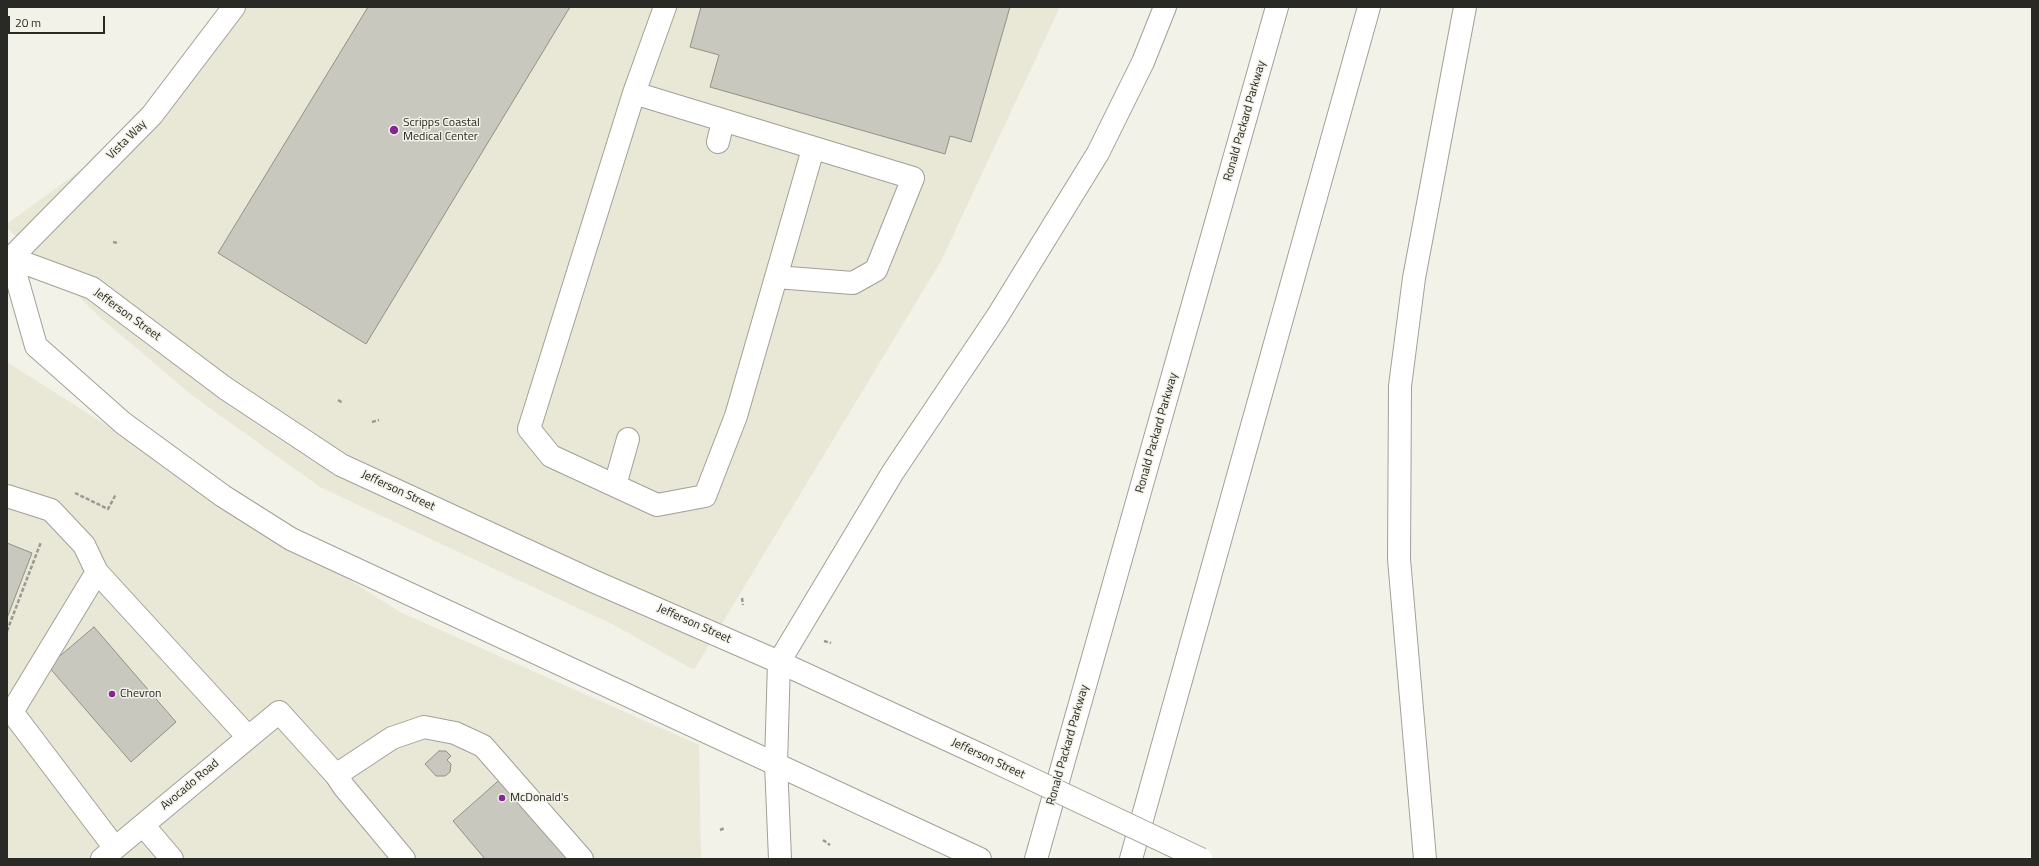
<!DOCTYPE html>
<style>
body{margin:0}
#map{position:relative;width:2039px;height:866px;overflow:hidden;background:#f3f2e8;font-family:"Titillium Web",sans-serif}
canvas{display:block}
.frame{position:absolute;inset:0;border:8px solid #292925;pointer-events:none}
.scale{position:absolute;left:8px;top:16px;width:97px;height:18px;box-sizing:border-box;border:2px solid #292925;border-top:0;padding-left:5px;font-size:12px;line-height:14px;white-space:nowrap;color:#292925;-webkit-text-stroke:3px #f3f2e8;paint-order:stroke}
</style>
<div id="map">
<canvas width="2039" height="866"></canvas>
<div class="frame"></div>
<div class="scale">20 m</div>
</div>
<script>
const g = document.querySelector('canvas').getContext('2d');
g.lineJoin = 'round';
function fill(path, color) { g.fillStyle = color; g.fill(path, 'evenodd'); }
const poly = rows => new Path2D(rows.map(r => 'M' + r).join(''));
function trace(path, color, width, dash) { g.strokeStyle = color; g.lineWidth = width; g.lineCap = dash ? 'butt' : 'round'; g.setLineDash(dash || []); g.stroke(path); }
function drawText(font, color, halo, rows, align = 'center') {
  g.font = font + ' "Titillium Web",sans-serif'; g.lineWidth = 3; g.setLineDash([]); g.textBaseline = 'middle'; g.strokeStyle = halo; g.fillStyle = color; for (const [text, x, y, turn = 0] of rows) {
    g.save(); g.translate(x, y); g.rotate((+turn || 0) * Math.PI / 180); g.textAlign = isNaN(turn) ? turn : align; if (halo) g.strokeText(text, 0, 0); g.fillText(text, 0, 0); g.restore();
  }
}
fill(poly([
 [230,7,1060,7,941,261,694,670,614,625,320,487,193,396,103,320,7,228,7,224,100,156,148,111],
 [7,362,400,612,699,745,701,859,7,859]
]), '#e9e7d6');
const building = poly([
 [368,7,570,7,366,344,218,253,368,7],
 [701,7,1010,7,971,142,950,136,945,154,710,87,719,55,690,47,701,7],
 [7,543,32,553,7,618,7,543],
 [94,627,176,722,131,762,48,666,94,627],
 [439,751,446,751,451,756,447,760,451,764,450,772,445,776,436,776,425,764,439,751],
 [505,775,578,859,485,859,453,821,505,775]
]);
fill(building, '#c9c8bf');
trace(building, '#929188', 1);
const minor = poly([
 [665,7,634,93,529,429,551,456,657,505,705,496,736,416,813,149],
 [634,93,913,178,876,270,853,283,776,277],
 [718,142,723,121],
 [615,485,628,439],
 [7,496,51,510,84,545,97,572],
 [336,775,392,738,424,727,455,733,483,746,582,859],
 [143,825,172,859],
 [115,848,12,712,97,572,248,737],
 [102,859,279,712,336,775,344,787,404,859]
]);
const major = poly([
 [11,258,36,346,123,423,223,496,291,539,980,859],
 [11,258,92,288,225,388,341,465,593,581,779,662,983,756],
 [7,262,152,115,234,7]
]);
const highway = poly([
 [780,859,776,763,779,662,893,472,997,317,1098,153,1143,62,1165,7],
 [1036,859,1277,7],
 [1131,859,1369,7],
 [1425,859,1399,559,1400,386,1414,278,1465,7]
]);
trace(minor, '#a1a098', 24);
trace(major, '#a1a098', 24);
trace(highway, '#a1a098', 24);
trace(poly([
 [113,242,119,243],
 [338,400,343,403],
 [372,422,379,420],
 [75,493,108,509,116,494],
 [742,598,743,605],
 [7,631,41,542],
 [824,641,831,643],
 [720,830,725,828],
 [823,840,830,845]
]), '#9a9a92', 2.5, [4, 2]);
trace(minor, '#fff', 22);
trace(major, '#fff', 22);
trace(highway, '#fff', 22);
const majorBridge = poly([
 [983,756,1201,859]
]);
trace(majorBridge, '#a1a098', 24, []);
trace(majorBridge, '#fff', 22);
for (const [x, y, r, color] of [
 [394,130,5,"#842792"],
 [112,694,4,"#842792"],
 [502,798,4,"#842792"]
]) { const dot = new Path2D(); dot.arc(x, y, r, 0, 2 * Math.PI); g.fillStyle = color; g.fill(dot); trace(dot, '#f3f2e8', 1.5); }
drawText('12px', '#292925', '#f3f2e8', [
 ["Ronald Packard Parkway",1245,121,-74],
 ["Vista Way",127,140,-45],
 ["Jefferson Street",127,315,36],
 ["Ronald Packard Parkway",1157,433,-74],
 ["Jefferson Street",398,491,25],
 ["Jefferson Street",694,624,24],
 ["Ronald Packard Parkway",1068,745,-74],
 ["Jefferson Street",988,759,25],
 ["Avocado Road",190,785,-40]
]);
drawText('12px', '#292925', '#f3f2e8', [
 ["Scripps Coastal",403,123],
 ["Medical Center",403,137],
 ["Chevron",120,694],
 ["McDonald's",510,798]
], 'left');
</script>
